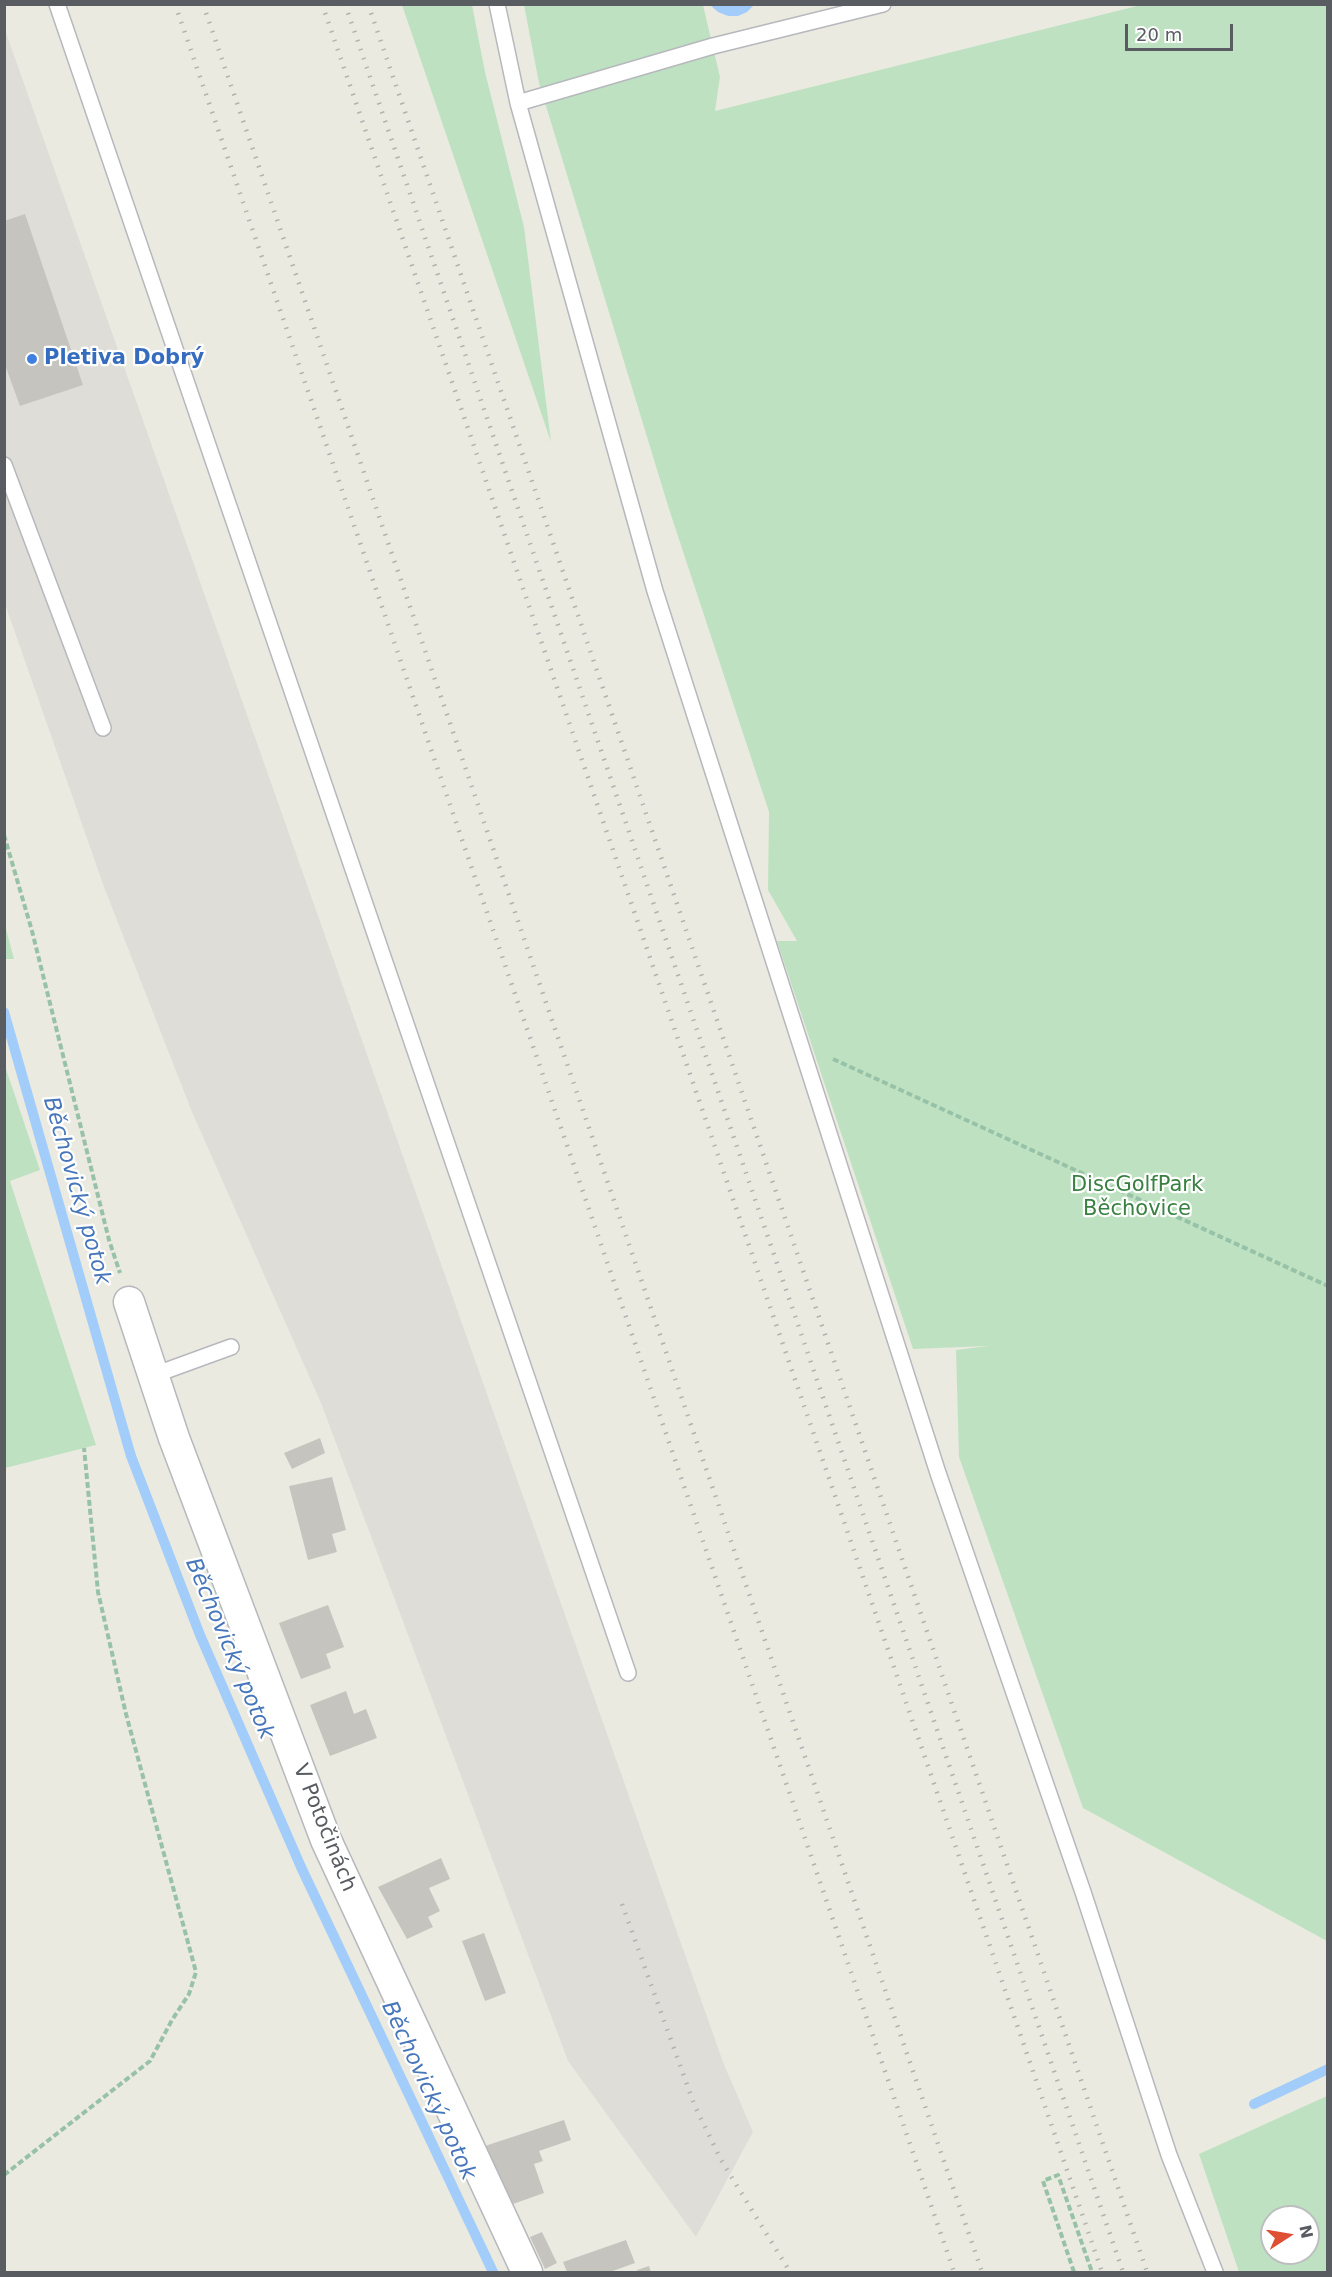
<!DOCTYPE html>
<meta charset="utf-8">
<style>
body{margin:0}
#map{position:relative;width:1332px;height:2277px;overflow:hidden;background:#ebeae0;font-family:"DejaVu Sans",sans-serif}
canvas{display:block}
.frame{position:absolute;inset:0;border:6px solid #595c61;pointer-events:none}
.north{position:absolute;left:1260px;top:2205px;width:60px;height:60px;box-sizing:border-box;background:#fff;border:2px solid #bdbec0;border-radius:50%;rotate:78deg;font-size:16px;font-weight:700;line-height:24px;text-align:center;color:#595c61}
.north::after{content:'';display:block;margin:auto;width:21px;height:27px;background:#de4f34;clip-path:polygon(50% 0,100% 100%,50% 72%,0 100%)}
.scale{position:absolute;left:1125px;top:24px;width:108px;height:27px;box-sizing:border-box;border:3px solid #595c61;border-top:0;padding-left:8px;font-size:18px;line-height:21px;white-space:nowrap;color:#595c61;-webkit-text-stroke:4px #fff;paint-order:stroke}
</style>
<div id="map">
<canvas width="1332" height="2277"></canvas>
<div class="frame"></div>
<div class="north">N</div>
<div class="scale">20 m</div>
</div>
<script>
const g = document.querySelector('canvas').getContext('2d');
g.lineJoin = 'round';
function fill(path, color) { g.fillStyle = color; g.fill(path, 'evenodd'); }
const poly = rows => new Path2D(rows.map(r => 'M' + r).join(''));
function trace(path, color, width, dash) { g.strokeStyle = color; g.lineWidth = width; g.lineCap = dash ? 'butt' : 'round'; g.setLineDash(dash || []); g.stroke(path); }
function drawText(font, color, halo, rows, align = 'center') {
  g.font = font + ' "DejaVu Sans",sans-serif'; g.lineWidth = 4.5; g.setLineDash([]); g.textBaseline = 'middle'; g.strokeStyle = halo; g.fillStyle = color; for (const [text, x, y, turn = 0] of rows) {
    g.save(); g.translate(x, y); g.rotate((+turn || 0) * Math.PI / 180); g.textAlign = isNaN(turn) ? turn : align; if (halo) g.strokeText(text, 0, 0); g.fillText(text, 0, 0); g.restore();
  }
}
fill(poly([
 [4,27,723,2062,753,2132,696,2237,568,2061,321,1403,192,1112,104,887,5,604]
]), '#dfddd8');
fill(poly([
 [402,5,472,5,485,72,524,227,551,442],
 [524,5,703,5,720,77,715,111,1141,5,1327,5,1327,1941,1083,1808,959,1457,956,1350,988,1346,913,1349,777,941,797,941,768,890,769,812,669,509,539,83],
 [5,925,14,959,5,959],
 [4,1063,40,1170,10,1181,96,1445,5,1468],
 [1327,2096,1327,2272,1239,2272,1199,2154],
 [1272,2217,1308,2217,1308,2253,1272,2253]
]), '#bee2c1');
fill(poly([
 [710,5,754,5,747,12,738,16,728,16,718,12]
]), '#a2ccf9');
trace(poly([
 [4,1012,131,1456,200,1635,301,1867,493,2272],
 [1254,2104,1328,2069]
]), '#a2ccf9', 10);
fill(poly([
 [25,214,83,385,20,406,4,362,4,221],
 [320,1438,325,1453,292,1469,284,1453],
 [332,1477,346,1530,332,1534,337,1552,308,1560,289,1486],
 [328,1605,344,1647,326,1654,331,1668,301,1679,279,1623],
 [346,1691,354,1714,366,1709,377,1738,330,1756,310,1705],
 [441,1858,450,1879,429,1888,440,1911,428,1917,433,1927,407,1939,378,1887],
 [484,1933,506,1993,485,2001,462,1941],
 [564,2120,571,2140,539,2151,543,2161,534,2164,544,2193,513,2204,485,2146],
 [542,2232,557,2263,545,2269,530,2237],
 [626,2240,635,2263,610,2272,567,2272,563,2262],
 [649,2266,651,2272,638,2272,637,2270]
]), '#c6c4be');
const lane = poly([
 [57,4,628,1673],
 [497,4,518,103,655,591,938,1473,1083,1892,1169,2155,1215,2272],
 [518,103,713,46,883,4],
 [4,465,103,728],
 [154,1375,231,1347]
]);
const street = poly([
 [129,1302,174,1438,326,1840,527,2272]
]);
trace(lane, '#b6b8bd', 18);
trace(street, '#b6b8bd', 33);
trace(poly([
 [4,835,32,931,109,1240,120,1273],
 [833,1059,1328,1286],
 [4,2175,150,2061,172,2020,189,1994,196,1972,126,1714,98,1592,84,1448],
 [1074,2272,1043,2181,1058,2175,1092,2272]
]), '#98c2a8', 4, [6, 3]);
trace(lane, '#fff', 15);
trace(street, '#fff', 30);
trace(poly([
 [175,4,954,2272],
 [203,4,982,2272],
 [322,4,1102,2272],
 [345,4,1123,2272],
 [368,4,1147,2272],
 [622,1904,694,2104,721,2160,790,2272]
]), '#b1b2b2', 4.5, [1.5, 8]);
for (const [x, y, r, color] of [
 [32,359,6,"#3f7fe0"]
]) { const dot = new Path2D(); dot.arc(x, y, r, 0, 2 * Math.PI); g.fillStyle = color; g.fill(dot); trace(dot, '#fff', 2); }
drawText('bold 21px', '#366cbe', '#fff', [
 ["Pletiva Dobrý",44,359]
], 'left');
drawText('21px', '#398042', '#fff', [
 ["DiscGolfPark",1137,1186],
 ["Běchovice",1137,1210]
]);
drawText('21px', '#595c61', '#fff', [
 ["V Potočinách",324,1828,68]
]);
drawText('italic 22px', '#4776ba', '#fff', [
 ["Běchovický potok",76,1191,74],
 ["Běchovický potok",229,1649,67],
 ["Běchovický potok",428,2091,65]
]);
</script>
